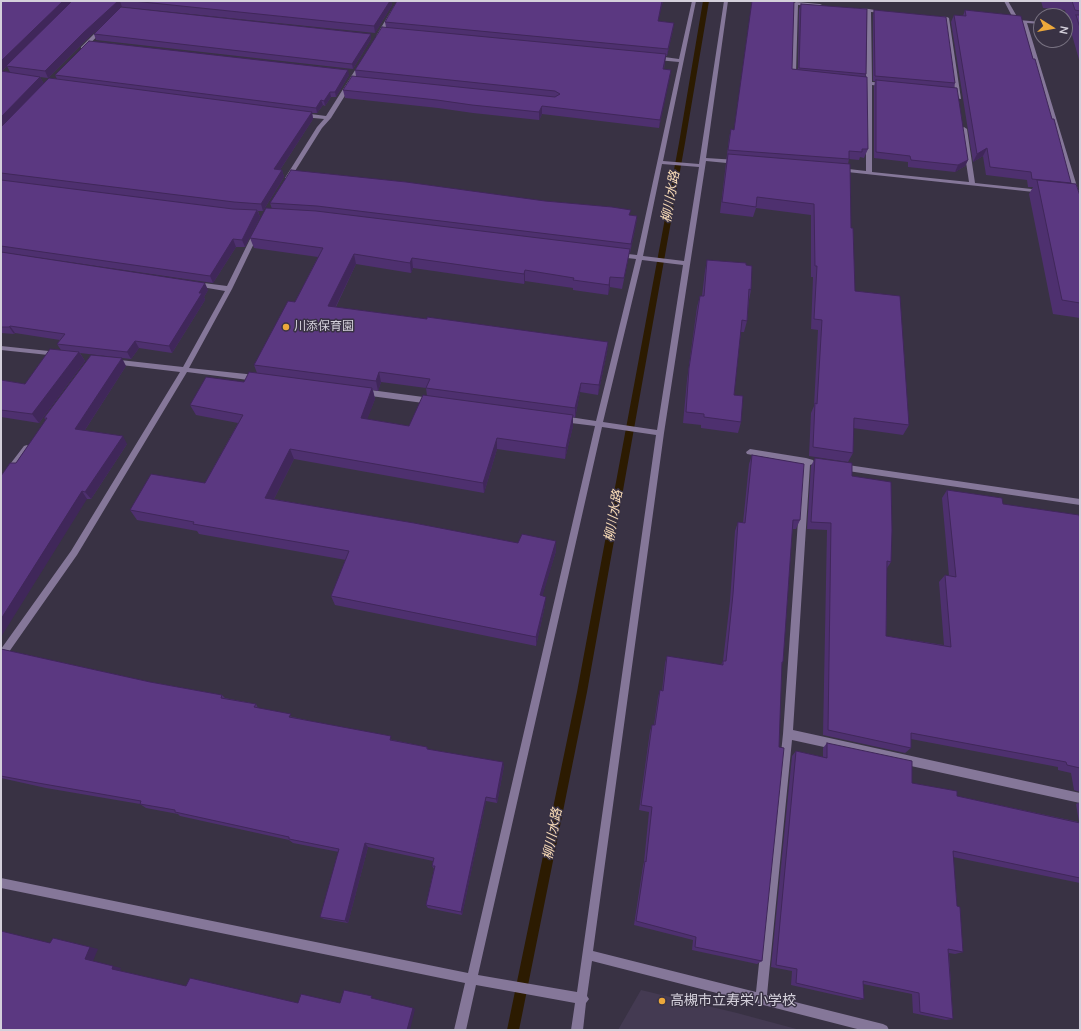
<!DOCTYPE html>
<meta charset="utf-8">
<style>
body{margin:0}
#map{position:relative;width:1081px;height:1031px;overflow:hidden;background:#393244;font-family:Manrope,sans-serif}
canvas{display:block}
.frame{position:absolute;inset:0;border:2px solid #d4d0db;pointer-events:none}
.north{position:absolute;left:1033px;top:8px;width:40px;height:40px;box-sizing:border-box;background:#393244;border:1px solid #777180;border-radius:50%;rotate:101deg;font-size:11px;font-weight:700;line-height:16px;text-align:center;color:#d4d0db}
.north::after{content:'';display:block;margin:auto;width:14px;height:18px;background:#eda83b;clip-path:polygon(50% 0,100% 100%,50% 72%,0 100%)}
</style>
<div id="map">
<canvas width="1081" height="1031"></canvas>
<div class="frame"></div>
<div class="north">N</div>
</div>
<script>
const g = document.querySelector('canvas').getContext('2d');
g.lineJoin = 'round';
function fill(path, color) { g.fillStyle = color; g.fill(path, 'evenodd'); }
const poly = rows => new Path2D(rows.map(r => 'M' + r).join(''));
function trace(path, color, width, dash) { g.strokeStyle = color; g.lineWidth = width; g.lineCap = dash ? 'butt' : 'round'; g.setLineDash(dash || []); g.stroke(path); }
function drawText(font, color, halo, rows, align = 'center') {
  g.font = font + ' Manrope,"Noto Sans JP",sans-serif'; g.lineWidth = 3; g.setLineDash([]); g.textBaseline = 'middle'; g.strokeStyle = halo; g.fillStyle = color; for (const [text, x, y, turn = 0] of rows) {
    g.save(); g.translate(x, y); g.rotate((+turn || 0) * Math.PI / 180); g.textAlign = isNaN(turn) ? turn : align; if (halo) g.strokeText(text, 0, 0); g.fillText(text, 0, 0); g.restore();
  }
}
fill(poly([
 [641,990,737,1013,800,1030,618,1030]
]), '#443a52');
fill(poly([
 [703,1,709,1,685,143,587,692,519,1030,507,1030,577,692,679,143,703,1]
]), '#2c1b01');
fill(poly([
 [397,1,401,1,380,37,376,37,376,36,397,1],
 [692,1,696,1,663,161,699,164,724,1,728,1,706,158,737,160,740,162,737,164,706,161,664,433,593,951,756,992,783,734,802,464,747,454,746,452,750,449,806,458,813,460,814,462,813,464,810,465,793,730,1080,793,1080,803,792,740,767,995,883,1024,887,1026,889,1030,861,1030,592,961,587,996,589,999,586,1003,583,1030,571,1030,575,1003,476,985,466,1030,454,1030,465,983,1,888,1,878,468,973,595,426,563,422,559,419,563,416,596,421,636,259,619,257,616,255,619,253,637,255,679,62,657,60,654,58,657,56,679,59,692,1],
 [662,164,699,167,684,261,643,256,662,164],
 [642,260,683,265,657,430,603,422,642,260],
 [602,427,656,435,577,992,478,975,602,427],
 [1004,1,1008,1,1019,20,1041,22,1041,24,1027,23,1079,193,1078,194,1076,195,1073,193,1022,22,1015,22,1004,1],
 [796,2,820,4,822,5,820,6,798,5,796,73,801,75,793,77,790,75,794,3,796,2],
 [855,8,869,9,886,12,884,13,871,12,872,82,886,83,889,85,886,87,872,85,872,172,969,182,961,129,964,127,967,129,975,183,1041,190,1044,192,1043,193,838,171,837,170,840,168,866,171,866,85,854,82,857,80,866,81,867,11,855,10,855,8],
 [933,16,947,17,949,18,961,99,956,98,945,19,933,18,933,16],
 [1065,24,1080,25,1080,27,1065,26,1065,24],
 [99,29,103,30,85,49,81,49,81,47,99,29],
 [359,64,364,65,331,118,322,128,290,179,286,179,285,178,317,127,324,119,303,117,300,115,303,113,326,116,359,64],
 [256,231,259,233,232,289,189,368,256,375,260,378,259,380,256,381,187,372,77,555,4,659,1,660,1,649,71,551,180,372,113,364,110,361,111,359,183,367,225,291,196,286,193,284,196,282,227,286,253,233,256,231],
 [1,346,58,352,61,354,58,356,1,350,1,346],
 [363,389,431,398,435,401,431,404,363,395,359,392,363,389],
 [27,445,31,448,30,450,4,484,1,485,1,476,24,446,27,445],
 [841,464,1080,499,1080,505,841,470,837,467,841,464]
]), '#857799');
fill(poly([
 [1,1,392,1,392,5,375,33,122,7,86,40,48,78,40,77,44,84,57,79,55,75,349,75,336,97,331,97,325,106,323,105,317,113,312,113,313,119,280,170,282,170,284,177,263,211,258,211,260,217,245,247,236,247,213,283,1,252,1,71,10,72,7,66,2,71,1,71],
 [663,1,658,21,674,23,673,30,667,56,666,56,664,69,671,70,659,128,542,114,539,120,473,113,438,108,345,98,343,90,356,76,355,70,386,27,385,22],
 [752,1,792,69,798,69,799,9,801,4,866,74,865,77,868,149,864,158,860,157,859,160,849,159,848,164,851,228,855,291,909,425,903,435,853,428,853,453,848,462,809,456,811,413,814,406,818,330,811,329,813,277,811,277,811,215,756,208,753,217,720,213,729,138,731,129,734,130],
 [1041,1,1080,1,1080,63,1070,28,1072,23,1068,23,1065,10,1043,8],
 [874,10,955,83,954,88,968,160,965,166,955,172,908,167,908,162,874,158,874,87,875,81,873,81,873,15],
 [965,10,1033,59,1071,183,1080,196,1080,318,1053,314,1029,194,1033,187,1028,187,1027,180,986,175,983,156,973,162,951,22,954,15,963,16],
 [94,34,371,39,353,69,96,40],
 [270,203,630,215,637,216,636,224,630,253,629,253,628,260,622,289,610,287,608,295,573,290,573,288,525,281,524,284,413,268,411,273,356,264,336,307,427,319,608,342,607,352,598,395,580,392,575,418,573,417,573,426,565,459,497,449,484,493,294,459,274,499,556,551,542,596,545,605,536,646,335,605,331,596,346,560,199,534,197,531,137,520,130,510,205,483,238,423,196,415,190,405,244,382,257,373,254,365,295,302,318,257,254,248,250,238,272,209],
 [381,382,426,388,427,396,409,426,367,419,375,399,373,390,378,391],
 [1,252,208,290,204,297,205,300,172,353,139,348,131,359,80,353,85,361,39,423,1,417,1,380,25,384,61,350,57,344,60,340,15,333,14,334,1,333],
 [707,260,746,265,751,290,749,300,747,321,744,332,740,332,734,395,741,422,738,433,701,428,701,425,683,423,687,380,697,307,700,296,702,296,705,271],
 [126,366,85,430,127,444,91,499,87,499,16,463,46,420,44,418],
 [752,455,800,520,796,529,792,529,783,662,782,664,762,961,757,964,692,950,693,940,634,925,643,866,644,862,649,812,639,810,650,731,652,725,654,725,658,697,660,690,662,691,665,663,667,656,721,665,723,661,730,601,735,531,738,522,743,523,749,464],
 [815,458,852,476,891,562,887,568,886,636,944,645,939,582,945,575,949,576,942,498,947,490,1003,504,1080,519,1080,792,1074,790,1071,773,1058,770,1058,767,911,739,911,748,905,753,823,735,827,530,807,529,811,466],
 [1,649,150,682,222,695,225,698,256,704,258,708,293,717,393,740,427,747,428,749,504,766,497,803,486,801,462,915,428,908,426,905,434,869,432,866,433,861,368,847,348,923,324,919,320,917,339,852,293,843,289,840,180,816,178,814,146,808,140,804,46,788,1,778],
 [827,743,912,783,957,796,1079,822,1076,804,1080,802,1080,883,953,857,957,906,963,952,955,954,949,953,953,1019,946,1020,913,1013,912,994,863,984,864,999,858,1000,791,985,792,971,771,967,792,756,796,751,823,757,823,748]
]), '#4e306f');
fill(poly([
 [63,1,73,1,2,71,1,69,1,61],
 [118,1,120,1,122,7,86,40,48,78,45,71,83,33],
 [390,1,392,1,392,5,375,33,374,26],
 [662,1,663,1,657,28,658,21],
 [674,23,673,30,667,56,668,49],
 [371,34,371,39,353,69,352,64],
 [666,54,665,62,662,77,663,69],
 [348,70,349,75,336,97,335,92],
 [671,70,670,78,659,128,660,120],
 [40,77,44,84,1,128,1,117],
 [330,92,331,97,325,106,324,101],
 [321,100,323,105,317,113,316,108],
 [542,106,542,114,539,120,539,112],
 [312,112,313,119,276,176,274,169],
 [987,148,983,156,973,162,977,154],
 [968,160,965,166,955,172,958,165],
 [282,170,284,177,263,211,261,204],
 [257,210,260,217,245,247,242,240],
 [637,216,636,224,630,253,631,244],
 [233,239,236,247,213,283,210,276],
 [354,254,356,264,331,316,328,306],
 [412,258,413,268,411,273,410,263],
 [525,270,525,281,524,284,524,274],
 [610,277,610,287,608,295,609,285],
 [205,283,208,290,204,297,205,300,172,353,169,346,199,293],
 [10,326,15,333,14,334,9,327],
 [135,341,139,348,131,359,127,352],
 [608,342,607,352,598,395,599,385],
 [79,352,85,361,39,423,32,414],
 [122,358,126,366,81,436,75,429],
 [379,372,381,382,378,391,376,381],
 [581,383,580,392,575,418,575,408],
 [372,388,375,399,364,428,361,418],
 [573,415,573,426,565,459,566,448],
 [123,436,127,444,91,499,85,492],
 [497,438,497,449,484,493,483,483],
 [290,449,294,459,270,507,265,498],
 [82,491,87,499,1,637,1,619],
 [556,541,556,551,540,604,540,595],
 [546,597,545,605,536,646,536,637],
 [503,762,504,766,497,803,496,799],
 [486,797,486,801,462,915,461,912],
 [365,843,368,847,348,923,345,921],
 [90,947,98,949,93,961,121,968,120,971,112,969,85,959],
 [413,1008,415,1009,410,1030,407,1030]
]), '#40275a');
const building = poly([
 [1,1,63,1,1,61,1,1],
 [72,1,118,1,83,33,45,71,6,66,72,1],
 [133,1,390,1,374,26,133,1],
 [397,1,662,1,658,21,674,23,668,49,385,22,397,1],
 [752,1,794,1,792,69,867,77,868,149,862,149,862,152,849,151,849,159,728,150,731,129,734,130,752,1],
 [1072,1,1080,1,1080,11,1075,10,1072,1],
 [801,4,867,9,866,74,799,68,801,4],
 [121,7,371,34,352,64,94,34,121,7],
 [874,10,946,17,955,83,875,76,874,10],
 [965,10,1021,16,1033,59,1035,59,1052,119,1054,119,1071,183,1032,179,1031,172,990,167,987,148,977,154,954,15,966,16,965,10],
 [1076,15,1080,15,1080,28,1076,15],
 [382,27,666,54,663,69,671,70,660,120,542,106,539,112,472,105,437,100,343,90,352,76,555,97,560,94,555,91,355,70,382,27],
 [89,41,348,70,335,92,330,92,324,101,321,100,316,108,55,75,89,41],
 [1,71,40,77,1,117,1,71],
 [49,78,312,112,274,169,282,170,261,204,234,202,1,173,1,127,49,78],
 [876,80,957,88,968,160,958,165,911,160,910,156,876,152,876,80],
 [728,154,850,164,851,228,853,228,855,291,900,296,909,425,854,418,853,453,813,447,815,403,817,404,822,320,814,319,817,266,815,266,814,204,757,197,756,207,722,202,728,154],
 [291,170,406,182,545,201,612,207,631,210,629,215,637,216,631,244,317,206,270,203,291,170],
 [1,180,233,209,257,210,242,240,233,239,210,276,1,246,1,180],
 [1037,180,1076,184,1080,196,1080,303,1062,300,1037,180],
 [266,208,316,211,630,249,624,278,610,277,609,285,573,280,574,278,525,270,524,274,412,258,410,263,354,254,328,306,427,319,427,317,608,342,599,385,581,383,575,408,426,388,430,379,379,372,376,381,254,365,288,301,295,302,323,248,250,238,266,208],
 [1,252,205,283,199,293,202,293,169,346,135,341,127,352,57,344,65,334,10,326,9,327,1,327,1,252],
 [707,260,746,263,746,265,752,266,751,290,749,289,747,321,742,320,734,395,743,396,741,422,704,417,704,414,686,412,689,368,700,296,704,296,707,260],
 [50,349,79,352,32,414,1,410,1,380,25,384,50,349],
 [91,355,122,358,75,429,123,436,85,492,82,491,1,619,1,476,10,463,16,463,47,418,44,418,91,355],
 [249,372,372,388,361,418,409,426,423,395,573,415,566,448,497,438,483,483,290,449,265,498,414,523,518,543,522,534,556,541,540,595,546,597,536,637,331,596,349,551,193,524,194,522,130,510,151,474,205,483,243,415,190,405,206,377,244,382,249,372],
 [752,455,804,464,800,520,793,520,783,662,782,662,779,747,784,748,762,961,695,947,696,937,636,921,645,861,646,862,652,807,641,805,652,725,655,725,660,690,663,691,667,656,723,665,723,661,726,661,733,594,738,522,745,523,752,455],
 [815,458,852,463,852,476,891,482,892,530,891,562,887,561,886,636,951,647,945,575,956,577,947,490,1002,498,1003,504,1079,515,1080,519,1080,768,1067,765,1066,762,911,733,911,748,828,730,831,523,811,522,815,458],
 [1,649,150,682,222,695,221,698,256,704,254,707,291,714,289,717,391,736,390,740,427,747,427,749,503,762,496,799,486,797,461,912,426,905,435,866,432,866,434,858,365,843,345,921,320,917,339,849,289,839,289,837,175,812,175,810,140,804,141,801,38,783,1,776,1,649],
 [827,743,912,761,912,783,957,791,957,796,1080,823,1080,878,953,851,957,906,960,907,963,952,948,949,953,1019,920,1012,919,993,863,981,864,999,796,983,797,969,776,965,796,751,827,758,827,743],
 [1,931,50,943,53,938,90,947,85,959,113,966,112,969,186,986,190,978,298,1003,301,994,340,1003,344,990,372,996,371,998,413,1008,407,1030,1,1030,1,931]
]);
fill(building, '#5b3881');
trace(building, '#40275a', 1);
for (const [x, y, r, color] of [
 [286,327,4,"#eda83b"],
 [662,1001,4,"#eda83b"]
]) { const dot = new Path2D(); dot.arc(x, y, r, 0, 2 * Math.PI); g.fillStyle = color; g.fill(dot); trace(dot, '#393244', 1.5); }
drawText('12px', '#d4d0db', '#393244', [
 ["川添保育園",294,327]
], 'left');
drawText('italic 13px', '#fbddb7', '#393244', [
 ["柳川水路",671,197,-80],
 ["柳川水路",614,516,-80],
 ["柳川水路",553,834,-79]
]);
drawText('14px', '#d4d0db', '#393244', [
 ["高槻市立寿栄小学校",670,1001]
], 'left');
</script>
